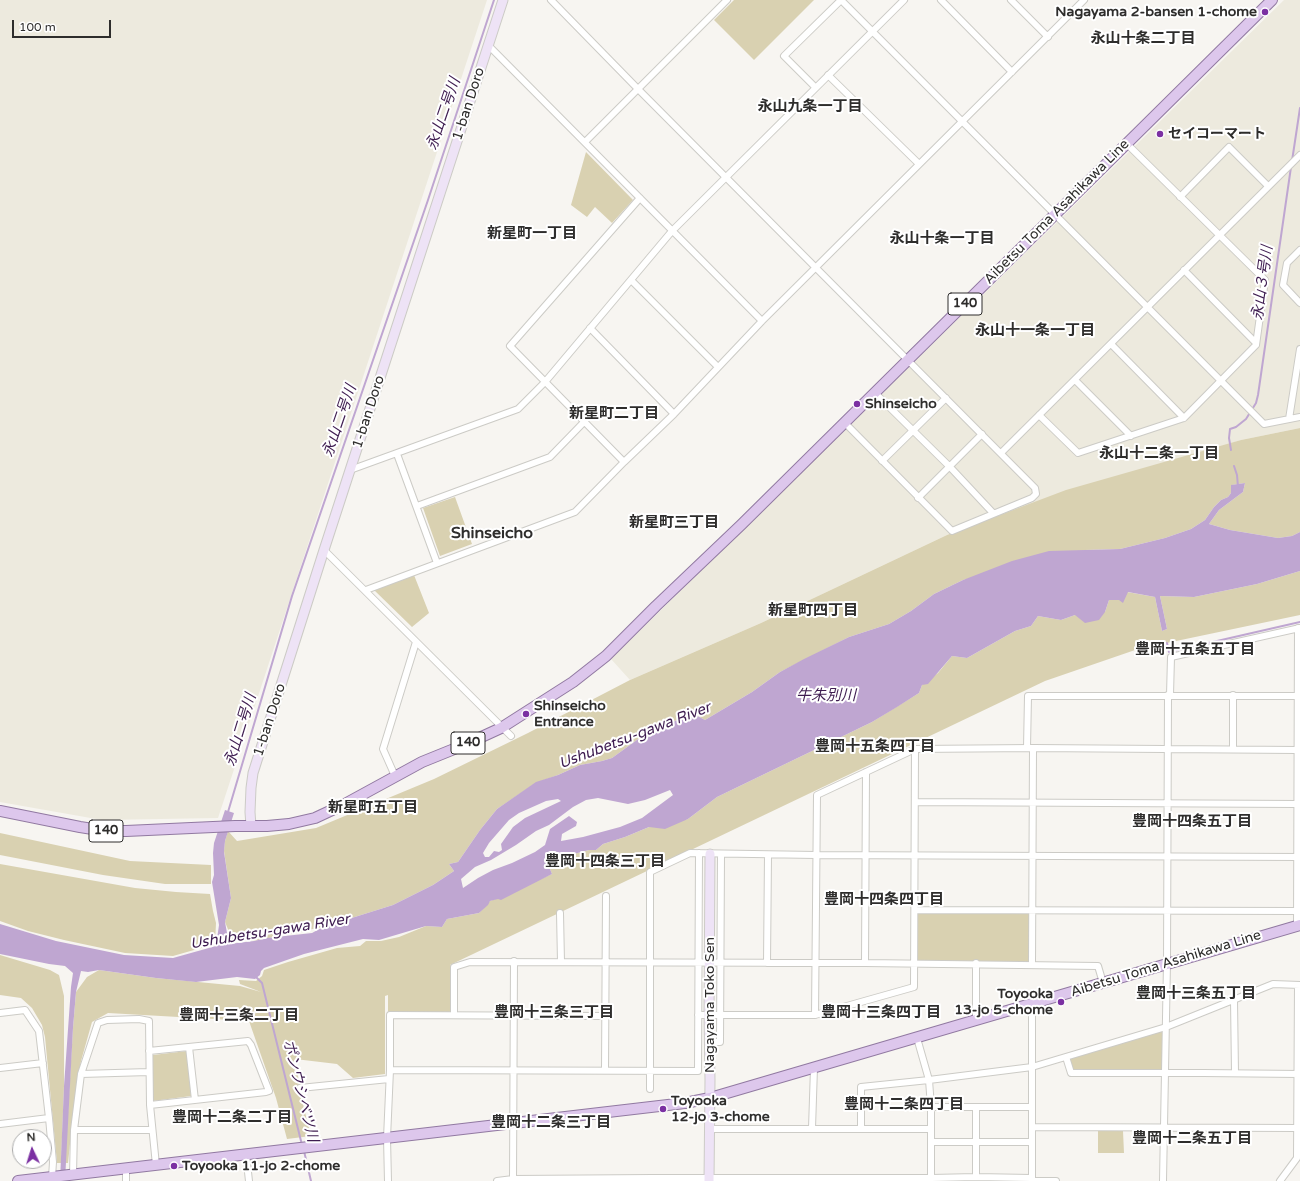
<!DOCTYPE html>
<meta charset="utf-8">
<style>
body{margin:0}
#map{position:relative;width:1300px;height:1181px;overflow:hidden;background:#f7f5f1;font-family:"Varela Round",sans-serif}
canvas{display:block}
.north{position:absolute;left:12px;top:1129px;width:40px;height:40px;box-sizing:border-box;background:#fff;border:1px solid #ababab;border-radius:50%;rotate:356deg;font-size:11px;font-weight:700;line-height:16px;text-align:center;color:#2e2d2c}
.north::after{content:'';display:block;margin:auto;width:14px;height:18px;background:#7b30a2;clip-path:polygon(50% 0,100% 100%,50% 72%,0 100%)}
.scale{position:absolute;left:12px;top:20px;width:99px;height:18px;box-sizing:border-box;border:2px solid #2e2d2c;border-top:0;padding-left:5px;font-size:12px;line-height:14px;white-space:nowrap;color:#2e2d2c;-webkit-text-stroke:3px #fff;paint-order:stroke}
</style>
<div id="map">
<canvas width="1300" height="1181"></canvas>
<div class="north">N</div>
<div class="scale">100 m</div>
</div>
<script>
const g = document.querySelector('canvas').getContext('2d');
g.lineJoin = 'round';
function fill(path, color) { g.fillStyle = color; g.fill(path, 'evenodd'); }
const poly = rows => new Path2D(rows.map(r => 'M' + r).join(''));
function trace(path, color, width, dash) { g.strokeStyle = color; g.lineWidth = width; g.lineCap = dash ? 'butt' : 'round'; g.setLineDash(dash || []); g.stroke(path); }
function drawText(font, color, halo, rows, align = 'center') {
  g.font = font + ' "Varela Round","Noto Sans JP",sans-serif'; g.lineWidth = 4; g.setLineDash([]); g.textBaseline = 'middle'; g.strokeStyle = halo; g.fillStyle = color; for (const [text, x, y, turn = 0] of rows) {
    g.save(); g.translate(x, y); g.rotate((+turn || 0) * Math.PI / 180); g.textAlign = isNaN(turn) ? turn : align; if (halo) g.strokeText(text, 0, 0); g.fillText(text, 0, 0); g.restore();
  }
}
fill(poly([
 [0,0,487,0,218,818,102,820,0,802],
 [1284,0,1300,0,1300,428,1241,440,947,535,761,623,630,680,611,659]
]), '#edeade');
fill(poly([
 [734,0,814,0,754,60,714,20],
 [586,152,633,200,612,223,595,207,587,217,571,205],
 [1300,428,1300,532,1292,536,1278,538,1230,530,1209,524,1219,510,1243,492,1245,483,1232,485,1231,493,1228,497,1221,500,1214,507,1205,520,1191,529,1165,538,1120,549,1085,550,963,580,934,594,911,611,889,624,849,637,780,672,752,692,705,720,692,713,641,737,612,758,602,761,580,765,558,775,536,783,497,809,480,830,458,862,449,864,454,871,433,885,393,905,323,927,254,941,232,939,225,922,231,898,224,851,225,841,228,831,237,841,316,828,434,779,528,733,630,680,761,623,947,535,1066,490,1241,440],
 [455,497,472,544,440,556,423,508],
 [1300,571,1300,615,1138,649,1045,681,450,965,454,967,454,1015,390,1015,388,1011,388,995,385,996,385,1074,353,1078,337,1064,295,1059,302,1100,311,1136,287,1139,276,1098,249,1021,108,1013,92,1022,81,1061,74,1106,68,1163,65,1163,73,1028,76,992,87,977,99,970,156,978,240,986,261,992,240,984,239,980,256,981,262,976,264,970,288,962,337,948,360,946,366,941,381,941,399,937,426,926,442,927,447,919,479,913,490,901,498,898,552,874,550,869,553,866,558,856,570,855,589,850,596,850,603,844,625,837,649,827,656,827,688,819,717,797,872,722,919,693,922,685,938,673,952,656,967,658,1015,631,1031,626,1038,616,1061,620,1075,615,1105,612,1109,600,1119,600,1127,592,1155,597,1162,631,1167,629,1160,596,1194,597,1257,584],
 [414,575,429,613,412,627,374,590],
 [0,833,130,861,211,865,211,884,165,884,103,875,0,855],
 [0,864,135,888,176,892,210,894,213,911,216,923,215,944,173,956,125,953,64,940,28,931,0,921],
 [915,910,1033,910,1032,964,914,963],
 [0,955,50,970,59,975,64,996,64,1086,61,1163,57,1163,45,1037,42,1025,32,1008,21,998,0,995],
 [1166,1027,1165,1073,1071,1073,1066,1057],
 [187,1051,191,1096,153,1101,153,1055],
 [1098,1131,1123,1131,1124,1153,1098,1153]
]), '#d9d1b1');
fill(poly([
 [1245,483,1243,492,1219,510,1209,524,1230,530,1278,538,1292,536,1300,532,1300,571,1257,584,1194,597,1160,596,1167,629,1162,631,1155,597,1128,592,1123,603,1119,600,1109,600,1105,612,1099,620,1085,623,1075,615,1061,620,1038,616,1031,626,1015,631,967,658,952,656,928,684,922,685,919,693,897,707,872,722,717,797,688,819,665,829,649,827,625,837,603,844,596,850,589,850,570,855,558,856,553,866,550,869,552,874,501,900,498,899,490,901,488,905,479,913,447,919,442,927,426,926,379,940,363,939,304,954,264,968,261,971,260,975,255,979,237,977,196,982,156,978,99,970,88,972,81,971,76,992,73,1028,65,1181,60,1181,64,1086,71,987,73,973,65,966,49,964,0,954,0,924,56,941,124,955,173,958,216,946,219,925,212,882,214,875,213,853,214,843,225,810,234,813,225,841,224,852,231,898,225,922,229,944,254,941,267,938,312,933,323,927,393,905,433,885,454,871,449,864,458,862,480,830,497,809,536,782,558,775,580,765,602,761,612,758,641,737,692,713,705,720,752,692,780,672,804,659,849,637,889,624,911,611,934,594,963,580,1012,561,1049,551,1120,549,1165,538,1191,529,1205,520,1214,507,1221,500,1228,497,1231,493,1231,485],
 [670,790,673,795,642,818,620,827,583,837,561,841,562,834,576,826,577,822,569,816,550,829,545,845,535,852,512,863,493,870,478,878,463,888,461,879,475,867,491,860,516,845,536,831,549,825,573,807,586,800,598,798,628,804,645,800],
 [558,799,561,801,525,818,513,827,501,844,502,850,499,852,494,851,489,857,485,857,483,853,489,843,509,820,519,813,546,801]
]), '#bfa6d1');
trace(poly([
 [1292,161,1300,108],
 [1231,450,1229,438,1230,429,1236,427,1246,419,1256,403,1258,395,1291,167],
 [1234,466,1237,475,1238,487],
 [1167,643,1169,652,1300,622],
 [228,812,292,596,428,200,494,0],
 [256,977,262,983,302,1145],
 [304,1151,311,1181]
]), '#bfa6d1', 2);
const street = poly([
 [551,0,638,89,1035,488,1036,494,1032,498,952,531,845,423],
 [841,0,1264,424,1300,417],
 [941,0,1012,72],
 [1011,0,1048,37],
 [488,45,762,321],
 [828,75,919,164],
 [815,87,784,56,841,0],
 [585,142,727,0],
 [1180,197,1229,147,1268,186],
 [1300,250,1287,263,1283,285,1300,303],
 [1184,270,1256,343],
 [631,280,718,367],
 [590,328,674,414],
 [1111,344,1184,418],
 [1075,380,1131,436],
 [875,393,950,467,993,513],
 [1039,415,1078,453,1184,418,1256,345,1265,280,1126,143],
 [1289,419,1300,349],
 [1001,453,1300,155],
 [397,454,437,563],
 [882,461,946,398],
 [624,462,510,346,640,198],
 [350,470,518,409,545,382,672,231,904,0],
 [918,498,982,434],
 [417,506,550,457,584,422],
 [324,550,511,736],
 [366,590,575,512,624,462,674,414,762,321,1084,0],
 [1170,695,1171,657,1300,628],
 [1233,695,1233,749],
 [1027,748,1028,696,1300,696],
 [395,776,383,749,416,642],
 [915,802,1297,804],
 [915,910,1296,911],
 [560,913,561,962],
 [1297,926,1298,628],
 [767,963,768,855],
 [865,963,866,772],
 [976,963,976,1021],
 [1032,964,1033,748],
 [1234,1000,1235,1073],
 [0,1013,25,1010,39,1031,49,1118,53,1162,52,1177],
 [454,1015,454,967,470,962,865,963,1098,966,1103,983],
 [698,1015,815,1015,914,987,915,749],
 [815,1015,817,795,915,749,1033,748,1297,750],
 [917,1038,929,1080,931,1107,931,1178],
 [710,1042,720,1042,721,854],
 [189,1047,195,1100],
 [149,1051,248,1041,251,1045,269,1091,266,1092,150,1105],
 [1066,1057,1071,1073,1203,1073,1300,1074],
 [0,1068,43,1063],
 [390,1070,698,1071,699,853],
 [605,1070,606,896],
 [81,1074,149,1072],
 [300,1088,389,1079],
 [650,1089,650,872,690,853,816,855,1300,857],
 [931,1107,1032,1107],
 [0,1124,49,1118],
 [1032,1127,1298,1128],
 [812,1128,814,1068],
 [861,1128,861,1087,929,1080,1032,1067,1166,1027,1273,984,1300,985],
 [709,1129,931,1129],
 [74,1130,152,1130],
 [931,1142,1032,1142],
 [246,1154,249,1181],
 [73,1175,74,1130,81,1074,98,1023,107,1020,139,1019,149,1021,150,1105,156,1165],
 [976,1177,976,1107],
 [126,1181,126,1169],
 [388,1181,387,1138,390,1070,390,1015,606,1016],
 [497,1181,513,1179,653,1178,931,1178,976,1177,1031,1178],
 [513,1181,514,961],
 [1032,1181,1032,1004],
 [1032,1181,1056,1181],
 [1163,1181,1167,963,1168,695],
 [1280,1181,1297,1158,1298,985]
]);
const secondary = poly([
 [251,826,250,812,251,788,253,773,324,550,503,0],
 [709,1181,710,1080,709,1015,710,854]
]);
const primary = poly([
 [0,811,80,827,105,831,126,831,235,826,267,826,289,824,315,818,345,804,422,762,464,745,501,728,573,682,606,656,656,606,741,525,1272,0],
 [18,1181,685,1103,710,1098,1300,925]
]);
trace(street, '#cccbc6', 8);
trace(secondary, '#cccbc6', 11);
trace(primary, '#9179a1', 12);
trace(street, '#fff', 6);
trace(secondary, '#eee3f6', 9);
trace(primary, '#ddc7ec', 10);
for (const [x, y, r, color] of [
 [1265,12,4,"#7b30a2"],
 [1160,134,4,"#7b30a2"],
 [857,404,4,"#7b30a2"],
 [526,714,4,"#7b30a2"],
 [1061,1002,4,"#7b30a2"],
 [663,1109,4,"#7b30a2"],
 [174,1166,4,"#7b30a2"]
]) { const dot = new Path2D(); dot.arc(x, y, r, 0, 2 * Math.PI); g.fillStyle = color; g.fill(dot); trace(dot, '#fff', 1.5); }
for (const [x, y, w] of [
 [965,304,34],
 [468,743,34],
 [106,831,34]
]) { const box = new Path2D(); box.roundRect(x - w / 2, y - 11, w, 22, 3); g.fillStyle = '#fff'; g.fill(box); trace(box, '#2e2d2c', 1); }
drawText('bold 13px', '#2e2d2c', null, [
 ["140",965,304],
 ["140",468,743],
 ["140",106,831]
]);
drawText('bold 14px', '#2e2d2c', '#fff', [
 ["Nagayama 2-bansen 1-chome",1257,12,"right"],
 ["セイコーマート",1168,134],
 ["Shinseicho",865,404],
 ["Shinseicho",534,706],
 ["Entrance",534,722],
 ["Toyooka",1053,994,"right"],
 ["13-jo 5-chome",1053,1010,"right"],
 ["Toyooka",671,1101],
 ["12-jo 3-chome",671,1117],
 ["Toyooka 11-jo 2-chome",182,1166]
], 'left');
drawText('14px', '#2e2d2c', '#fff', [
 ["1-ban Doro",469,104,-72],
 ["Aibetsu Toma Asahikawa Line",1057,212,-45],
 ["1-ban Doro",369,412,-72],
 ["1-ban Doro",270,720,-72],
 ["Aibetsu Toma Asahikawa Line",1166,964,-17],
 ["Nagayama Toko Sen",710,1005,-90]
]);
drawText('bold 15px', '#2e2d2c', '#fff', [
 ["永山十条二丁目",1143,39],
 ["永山九条一丁目",810,107],
 ["新星町一丁目",532,234],
 ["永山十条一丁目",942,239],
 ["永山十一条一丁目",1035,331],
 ["新星町二丁目",614,414],
 ["永山十二条一丁目",1159,454],
 ["新星町三丁目",674,523],
 ["新星町四丁目",813,611],
 ["豊岡十五条五丁目",1195,650],
 ["豊岡十五条四丁目",875,747],
 ["新星町五丁目",373,808],
 ["豊岡十四条五丁目",1192,822],
 ["豊岡十四条三丁目",605,862],
 ["豊岡十四条四丁目",884,900],
 ["豊岡十三条五丁目",1196,994],
 ["豊岡十三条三丁目",554,1013],
 ["豊岡十三条四丁目",881,1013],
 ["豊岡十三条二丁目",239,1016],
 ["豊岡十二条四丁目",904,1105],
 ["豊岡十二条二丁目",232,1118],
 ["豊岡十二条三丁目",551,1123],
 ["豊岡十二条五丁目",1192,1139]
]);
drawText('italic 15px', '#3e1c50', '#fff', [
 ["永山二号川",444,114,-71],
 ["永山３号川",1263,283,-82],
 ["永山二号川",340,421,-71],
 ["牛朱別川",826,696],
 ["永山二号川",241,730,-73],
 ["Ushubetsu-gawa River",635,736,-21],
 ["Ushubetsu-gawa River",270,932,-9],
 ["ポンウシベツ川",300,1091,76]
]);
drawText('bold 16px', '#2e2d2c', '#fff', [
 ["Shinseicho",492,534]
]);
</script>
